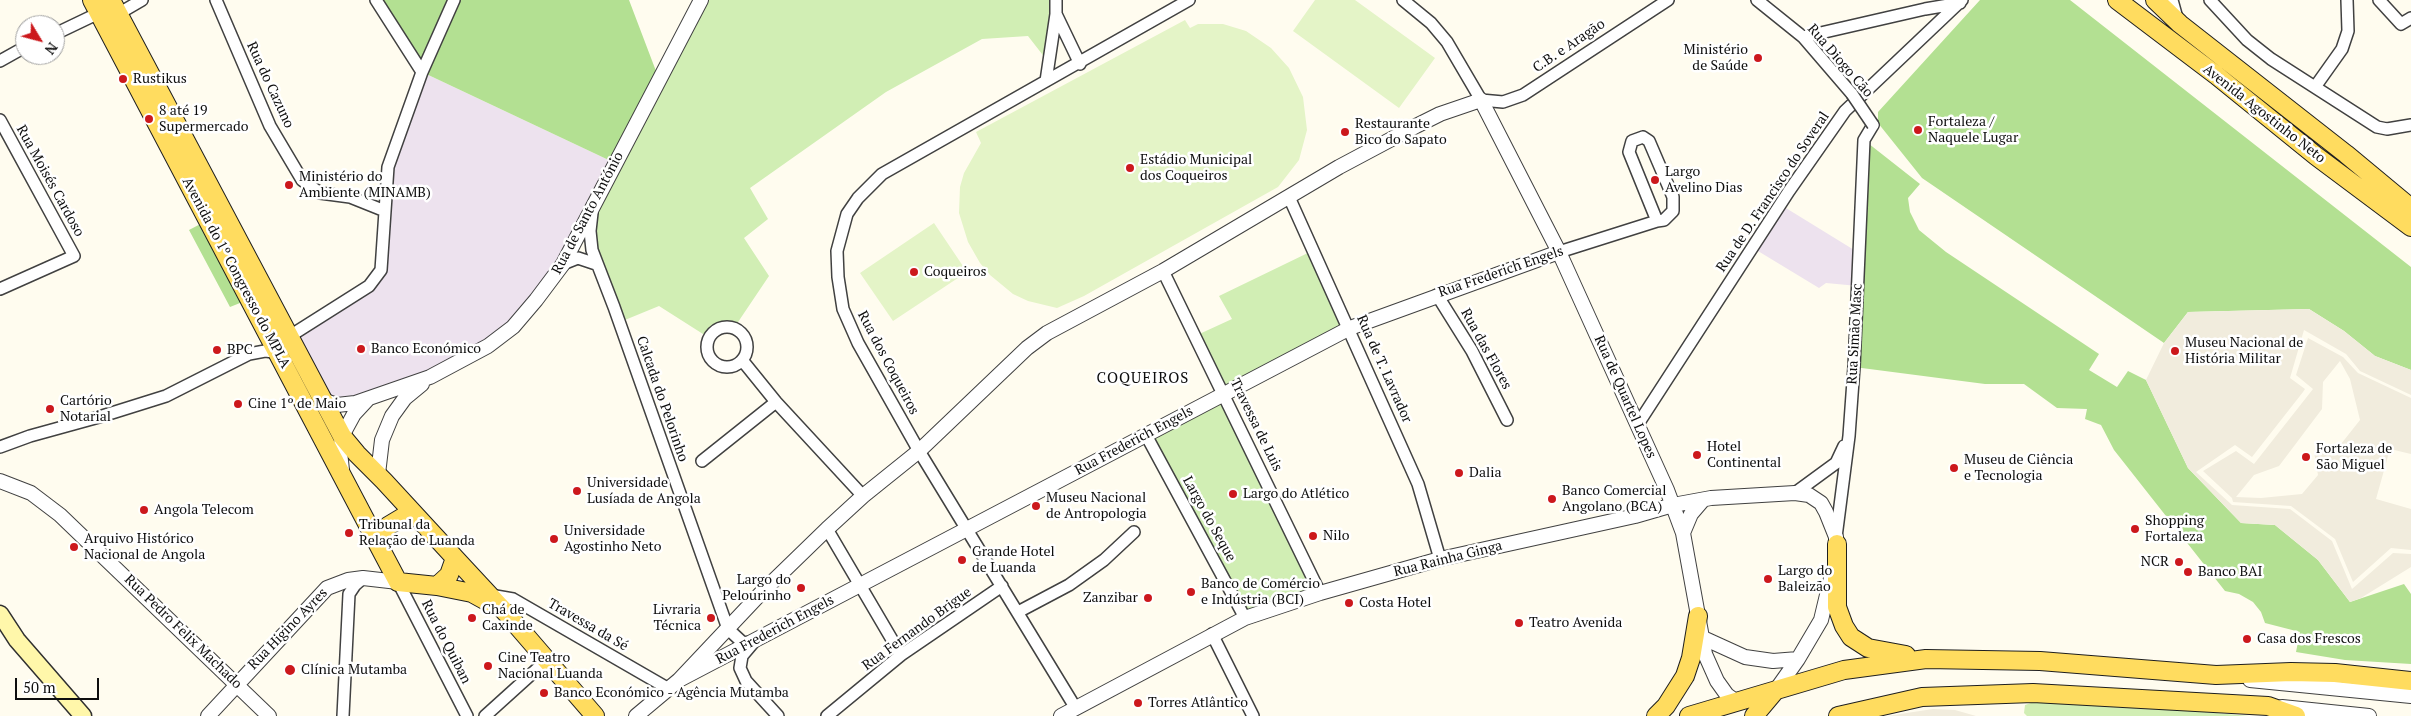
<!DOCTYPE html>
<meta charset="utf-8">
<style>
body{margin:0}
#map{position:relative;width:2411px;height:716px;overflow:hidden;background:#fffcef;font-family:"PT Serif",serif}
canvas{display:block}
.north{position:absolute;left:15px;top:15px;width:50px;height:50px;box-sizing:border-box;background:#fff;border:1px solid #9f9f9f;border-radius:50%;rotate:127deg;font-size:14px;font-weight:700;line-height:20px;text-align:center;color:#0e0e0e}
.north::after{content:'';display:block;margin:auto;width:18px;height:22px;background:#cc181c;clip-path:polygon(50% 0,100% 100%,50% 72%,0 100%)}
.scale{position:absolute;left:15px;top:678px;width:84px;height:22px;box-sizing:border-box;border:2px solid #0e0e0e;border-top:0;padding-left:6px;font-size:15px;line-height:18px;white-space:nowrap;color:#0e0e0e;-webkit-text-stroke:4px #fff;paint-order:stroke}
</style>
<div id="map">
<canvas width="2411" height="716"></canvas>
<div class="north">N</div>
<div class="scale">50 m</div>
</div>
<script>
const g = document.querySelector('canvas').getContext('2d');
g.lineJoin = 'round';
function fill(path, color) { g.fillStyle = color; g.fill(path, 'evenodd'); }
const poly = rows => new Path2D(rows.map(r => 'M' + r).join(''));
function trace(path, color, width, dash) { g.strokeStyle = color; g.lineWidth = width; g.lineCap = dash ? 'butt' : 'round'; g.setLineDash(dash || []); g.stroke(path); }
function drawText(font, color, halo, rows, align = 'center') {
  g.font = font + ' "PT Serif",serif'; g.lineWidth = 5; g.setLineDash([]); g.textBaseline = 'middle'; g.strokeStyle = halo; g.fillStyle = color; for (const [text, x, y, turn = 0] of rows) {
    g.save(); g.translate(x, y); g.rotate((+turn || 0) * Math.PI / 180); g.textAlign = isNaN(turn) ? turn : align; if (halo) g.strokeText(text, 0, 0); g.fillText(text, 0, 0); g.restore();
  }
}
fill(poly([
 [422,72,615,163,563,264,513,327,430,377,337,405,290,336,375,280,386,181],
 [1781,205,1859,253,1858,286,1826,283,1819,288,1753,248]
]), '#ede2ee');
fill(poly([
 [701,0,1056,0,1049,63,1028,36,982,39,886,92,750,188,768,219,744,238,769,276,734,328,721,328,711,336,703,334,659,306,620,322,596,264,591,219],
 [1314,250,1350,328,1225,394,1320,593,1245,618,1146,436,1224,394,1195,336,1232,319,1219,296],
 [2040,700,2087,701,2249,716,2027,716,2024,713,2025,705]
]), '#d1eeb4');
fill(poly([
 [376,0,629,0,659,79,615,163,422,72],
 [1980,0,2070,0,2411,267,2411,370,2375,356,2344,331,2309,309,2188,312,2164,343,1922,178,1878,123,1878,112],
 [1864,140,1920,184,1908,198,1910,212,1919,230,1946,252,2099,354,2089,370,2117,387,2128,371,2146,380,2188,468,2241,523,2275,525,2318,560,2350,602,2404,584,2411,594,2411,664,2345,660,2296,652,2300,632,2265,623,2261,612,2253,602,2239,594,2225,591,2114,450,2101,425,2085,419,2087,409,2057,408,2024,384,1985,384,1854,367],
 [208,220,250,299,230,307,189,230]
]), '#b3e092');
fill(poly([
 [1315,0,1355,0,1435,58,1399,108,1293,31],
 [1185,20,1190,28,1198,24,1223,24,1246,31,1271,48,1289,68,1303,97,1307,130,1299,160,1278,187,1084,296,1057,308,1028,301,1013,294,990,275,980,263,968,242,959,213,960,187,964,173,981,143,976,132],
 [934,223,967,272,893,321,860,273]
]), '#e4f4c7');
fill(poly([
 [2309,309,2344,331,2375,356,2411,370,2411,395,2360,371,2346,354,2304,330,2290,378,2305,389,2303,392,2252,457,2235,445,2196,472,2232,505,2290,509,2332,541,2352,589,2393,553,2411,554,2411,567,2361,598,2350,602,2318,560,2275,525,2241,523,2188,468,2146,380,2164,343,2188,312],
 [2308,338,2343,357,2358,373,2411,398,2411,454,2390,449,2376,499,2411,509,2411,550,2391,548,2353,582,2335,539,2291,506,2233,502,2232,498,2203,471,2236,451,2254,464,2313,389,2296,375],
 [2340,361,2350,379,2360,420,2341,444,2320,444,2314,452,2318,475,2302,494,2261,498,2236,497,2254,475,2279,466,2322,409,2323,382],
 [1933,709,1955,710,1976,716,1887,716]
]), '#f1ecdd');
const minor = poly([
 [216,0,270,126,302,180,320,193,350,197,385,211],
 [376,0,422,72],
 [1403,0,1431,23,1447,42,1481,100,1503,102,1523,95,1668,0],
 [1757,0,1803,37,1852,94],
 [2172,0,2177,18],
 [2210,0,2247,40,2271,59,2377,127,2387,129,2411,125],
 [2379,0,2401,24,2411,18],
 [118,14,142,0],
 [1056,14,1080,64],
 [55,34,103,11],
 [1803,37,1925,9,1960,3],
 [0,61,25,47],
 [1046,81,1056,14,1056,0],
 [2315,87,2342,49,2348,31,2347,0],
 [0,120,74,256,0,289],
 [1643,137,1649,141,1673,197,1673,211,1664,220,1657,221,1629,152,1632,141,1643,137],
 [1289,197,1418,484,1440,559],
 [592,213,590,231,592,250,614,307,728,629,742,642,749,643],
 [1559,252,1657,221],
 [563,264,578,258,596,264],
 [1163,271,1320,593],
 [1437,295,1472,351,1507,420],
 '707 347a20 20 0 1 1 40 0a20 20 0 1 1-40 0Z',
 [290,336,369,286,381,270,388,167,422,72,454,0],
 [742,360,776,402,863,496],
 [1638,424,1789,191,1845,111,1962,0],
 [1146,435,1245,618],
 [0,447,30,436,99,417,166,396,249,354,265,351,282,353],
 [702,461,776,402],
 [1795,493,1836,463,1844,446],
 [827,529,901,655],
 [1836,537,1849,436,1854,367,1864,140,1873,125],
 [398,582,467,716],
 [490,595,513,599,669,689],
 [1018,612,1069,585,1104,560,1134,532],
 [1212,634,1253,716],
 [753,643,742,656,740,668,746,681,778,716],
 [1075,707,919,451,858,343,843,309,838,277,837,251,847,214,858,198,882,174,1189,0],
 [343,716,349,594,355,585,363,578],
 [485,716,547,660],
 [827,716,901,655,1002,586]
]);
const tertiary = poly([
 [323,400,337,405,355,403,430,377,488,346,513,327,536,300,563,264,701,0],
 [342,470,340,452,342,436,354,414,367,400],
 [378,474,382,440,392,416,405,398,422,384],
 [0,481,31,493,60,515,269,716],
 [1683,533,1691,514,1703,500],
 [1701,637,1745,657,1773,661,1798,659],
 [679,680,762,592,827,529,863,496,919,451,1027,348,1047,333,1163,271,1339,167,1416,126,1440,114,1481,100,1559,252,1667,490,1683,533,1705,654,1717,681,1727,695,1738,703],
 [2250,680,2411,696],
 [1776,690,1798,659,1821,620,1832,574],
 [2282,707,2369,716],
 [208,716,327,588,348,580,363,578,398,582],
 [636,716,679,680,1350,328,1559,252],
 [1061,716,1245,618,1320,593,1440,559,1635,516,1673,505,1711,498,1795,493,1809,495,1821,503,1826,512,1836,537,1836,553]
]);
const secondary = poly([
 [0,614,17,640,83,716]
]);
const primary = poly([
 [92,0,379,546],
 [111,0,342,436,357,454,384,481,455,558,449,575,437,586,398,582,379,546,383,534,388,526,403,517,416,516],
 [2117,0,2216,75,2316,156,2411,227],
 [2155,0,2180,24,2346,154,2411,208],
 [1837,544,1837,607,1844,626,1851,637,1868,648,1906,655],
 [455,558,507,614,595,716],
 [437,586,472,593,492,604],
 [1656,716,1666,706,1685,676,1691,658,1698,616],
 [1689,716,1844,670,1926,659,2040,661,2216,675,2291,672,2335,673,2411,681],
 [1754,716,1775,691],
 [1838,716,1922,697,2033,693,2268,706,2296,716]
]);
trace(minor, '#414141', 14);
trace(tertiary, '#414141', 16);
trace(secondary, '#303030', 19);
trace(primary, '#1f1f1f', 20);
trace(minor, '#fff', 11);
trace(tertiary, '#fff', 14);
trace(secondary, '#fff7aa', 16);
trace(primary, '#ffdc5f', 18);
const minorBridge = poly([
 [1852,94,1873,125]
]);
trace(minorBridge, '#414141', 14, []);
trace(minorBridge, '#fff', 11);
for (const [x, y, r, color] of [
 [1758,58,5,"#cc181c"],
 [123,79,5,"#cc181c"],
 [149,119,5,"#cc181c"],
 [1918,130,5,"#cc181c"],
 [1345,132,5,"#cc181c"],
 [1130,168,5,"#cc181c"],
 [1655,180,5,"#cc181c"],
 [289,185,5,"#cc181c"],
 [914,272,5,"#cc181c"],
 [361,349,5,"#cc181c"],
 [217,350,5,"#cc181c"],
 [2175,351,5,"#cc181c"],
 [238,404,5,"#cc181c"],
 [50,409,5,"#cc181c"],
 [1697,455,5,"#cc181c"],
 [2306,457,5,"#cc181c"],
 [1954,468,5,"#cc181c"],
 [1459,473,5,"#cc181c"],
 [577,491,5,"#cc181c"],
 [1233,494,5,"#cc181c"],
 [1552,499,5,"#cc181c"],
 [1036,506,5,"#cc181c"],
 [144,510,5,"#cc181c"],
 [2135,529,5,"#cc181c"],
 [349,533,5,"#cc181c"],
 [1313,536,5,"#cc181c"],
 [554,539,5,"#cc181c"],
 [74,547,5,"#cc181c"],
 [962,560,5,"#cc181c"],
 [2179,562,5,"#cc181c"],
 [2188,572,5,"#cc181c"],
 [1768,579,5,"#cc181c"],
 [801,588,5,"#cc181c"],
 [1191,592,5,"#cc181c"],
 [1148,598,5,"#cc181c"],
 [1349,603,5,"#cc181c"],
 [472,618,5,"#cc181c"],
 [711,618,5,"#cc181c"],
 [1519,623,5,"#cc181c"],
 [2247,639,5,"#cc181c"],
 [488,666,5,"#cc181c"],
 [290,670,6,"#cc181c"],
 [544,693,5,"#cc181c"],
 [1138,703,5,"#cc181c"]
]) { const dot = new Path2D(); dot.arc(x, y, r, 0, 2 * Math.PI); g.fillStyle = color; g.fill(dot); trace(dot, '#fff', 2); }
drawText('14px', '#0e0e0e', '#fff', [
 ["C.B. e Aragão",1569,46,-34],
 ["Rua Diogo Cão",1840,61,49],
 ["Rua do Cazuno",270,85,65],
 ["Avenida Agostinho Neto",2264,114,38],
 ["Rua Moisés Cardoso",50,181,61],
 ["Rua de D. Francisco do Soveral",1773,192,-56],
 ["Rua de Santo António",588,213,-62],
 ["Rua Frederich Engels",1501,272,-19],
 ["Avenida do 1º Congresso do MPLA",236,273,62],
 ["Rua Simão Masc",1855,334,-87],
 ["Rua das Flores",1486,349,61],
 ["Rua dos Coqueiros",888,363,62],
 ["Rua de T. Lavrador",1384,369,66],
 ["Rua de Quartel Lopes",1625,397,66],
 ["Calcada do Pelorinho",662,399,71],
 ["Travessa de Luis",1256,425,64],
 ["Rua Frederich Engels",1134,441,-28],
 ["Largo do Seque",1209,519,61],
 ["Rua Rainha Ginga",1448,559,-14],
 ["Travessa da Sé",588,625,30],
 ["Rua Higino Ayres",288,629,-46],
 ["Rua Fernando Brigue",917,629,-36],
 ["Rua Frederich Engels",775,630,-28],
 ["Rua Pedro Felix Machado",183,632,44],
 ["Rua do Quiban",446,642,63]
]);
drawText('14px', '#0e0e0e', '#fff', [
 ["Ministério",1748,50,"right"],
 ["de Saúde",1748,66,"right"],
 ["Rustikus",133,79],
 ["8 até 19",159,111],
 ["Supermercado",159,127],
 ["Fortaleza /",1928,122],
 ["Naquele Lugar",1928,138],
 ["Restaurante",1355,124],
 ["Bico do Sapato",1355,140],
 ["Estádio Municipal",1140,160],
 ["dos Coqueiros",1140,176],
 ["Largo",1665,172],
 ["Avelino Dias",1665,188],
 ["Ministério do",299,177],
 ["Ambiente (MINAMB)",299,193],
 ["Coqueiros",924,272],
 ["Museu Nacional de",2185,343],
 ["História Militar",2185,359],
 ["Banco Económico",371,349],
 ["BPC",227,350],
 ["Cartório",60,401],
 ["Notarial",60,417],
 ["Cine 1º de Maio",248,404],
 ["Hotel",1707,447],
 ["Continental",1707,463],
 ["Fortaleza de",2316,449],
 ["São Miguel",2316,465],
 ["Museu de Ciência",1964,460],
 ["e Tecnologia",1964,476],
 ["Dalia",1469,473],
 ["Universidade",587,483],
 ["Lusíada de Angola",587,499],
 ["Banco Comercial",1562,491],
 ["Angolano (BCA)",1562,507],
 ["Largo do Atlético",1243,494],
 ["Museu Nacional",1046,498],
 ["de Antropologia",1046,514],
 ["Angola Telecom",154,510],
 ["Shopping",2145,521],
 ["Fortaleza",2145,537],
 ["Tribunal da",359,525],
 ["Relação de Luanda",359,541],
 ["Universidade",564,531],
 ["Agostinho Neto",564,547],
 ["Nilo",1323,536],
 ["Arquivo Histórico",84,539],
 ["Nacional de Angola",84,555],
 ["Grande Hotel",972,552],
 ["de Luanda",972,568],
 ["NCR",2169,562,"right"],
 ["Largo do",1778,571],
 ["Baleizão",1778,587],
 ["Banco BAI",2198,572],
 ["Largo do",791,580,"right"],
 ["Pelourinho",791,596,"right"],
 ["Banco de Comércio",1201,584],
 ["e Indústria (BCI)",1201,600],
 ["Zanzibar",1138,598,"right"],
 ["Costa Hotel",1359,603],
 ["Chá de",482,610],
 ["Caxinde",482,626],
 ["Livraria",701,610,"right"],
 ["Técnica",701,626,"right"],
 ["Teatro Avenida",1529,623],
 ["Casa dos Frescos",2257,639],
 ["Cine Teatro",498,658],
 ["Nacional Luanda",498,674],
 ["Clínica Mutamba",301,670],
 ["Banco Económico - Agência Mutamba",554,693],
 ["Torres Atlântico",1148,703]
], 'left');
g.letterSpacing = '1px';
drawText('15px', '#0e0e0e', '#fff', [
 ["COQUEIROS",1143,379]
]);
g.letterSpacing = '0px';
</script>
